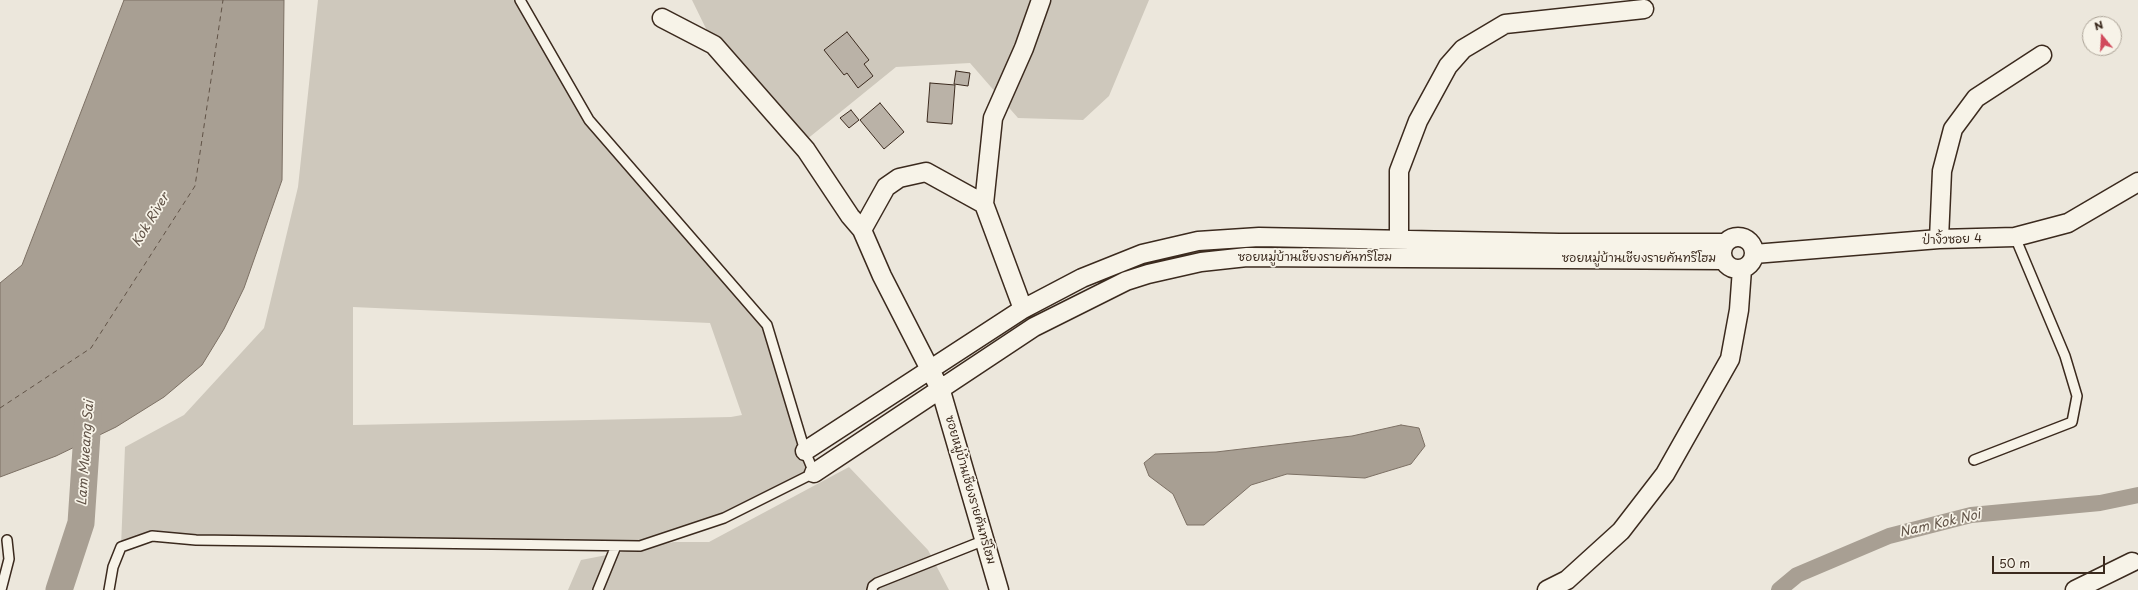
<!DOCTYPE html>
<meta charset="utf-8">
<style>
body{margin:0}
#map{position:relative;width:2138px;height:590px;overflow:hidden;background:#ece7dc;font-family:"Playpen Sans",sans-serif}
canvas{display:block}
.north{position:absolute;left:2082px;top:16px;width:40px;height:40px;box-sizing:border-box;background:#f7f3e8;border:1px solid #aca397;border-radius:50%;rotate:342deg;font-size:11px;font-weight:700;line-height:16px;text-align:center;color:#3b2a1e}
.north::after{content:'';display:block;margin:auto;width:14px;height:18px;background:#d1495b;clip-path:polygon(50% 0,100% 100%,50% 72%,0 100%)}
.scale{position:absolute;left:1992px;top:556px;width:113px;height:18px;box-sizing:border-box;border:2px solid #3b2a1e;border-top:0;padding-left:5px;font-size:12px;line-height:14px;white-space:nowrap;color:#3b2a1e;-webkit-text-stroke:3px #f7f3e8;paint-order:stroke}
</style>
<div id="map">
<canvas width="2138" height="590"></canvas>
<div class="north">N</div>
<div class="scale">50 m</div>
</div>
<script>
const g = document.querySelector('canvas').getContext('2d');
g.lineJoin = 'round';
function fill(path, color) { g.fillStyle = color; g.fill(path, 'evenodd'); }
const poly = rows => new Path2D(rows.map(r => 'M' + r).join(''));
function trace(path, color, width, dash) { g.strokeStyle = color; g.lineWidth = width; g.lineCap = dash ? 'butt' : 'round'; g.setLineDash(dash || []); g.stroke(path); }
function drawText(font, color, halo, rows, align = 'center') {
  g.font = font + ' "Playpen Sans","Playpen Sans Thai",sans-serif'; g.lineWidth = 3.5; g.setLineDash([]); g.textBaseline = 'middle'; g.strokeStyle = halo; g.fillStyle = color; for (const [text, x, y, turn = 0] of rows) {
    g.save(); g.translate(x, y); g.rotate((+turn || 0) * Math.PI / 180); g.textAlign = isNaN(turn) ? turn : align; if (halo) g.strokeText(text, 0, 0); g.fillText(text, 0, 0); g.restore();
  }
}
fill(poly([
 [318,0,520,0,589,120,767,325,814,473,724,518,640,546,152,536,121,547,125,447,184,415,264,328,298,187],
 [353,307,710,323,742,415,731,417,353,425],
 [692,0,1149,0,1109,96,1083,120,1018,118,970,63,896,67,801,144,714,45],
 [849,467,928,550,949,590,568,590,581,560,674,542,709,542]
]), '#cec8bc');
const water = poly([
 [124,0,284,0,282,180,244,288,224,329,202,365,164,397,116,427,56,456,0,477,0,283,22,265,124,0],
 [1401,425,1419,428,1425,446,1411,464,1365,478,1287,474,1251,485,1204,525,1187,525,1173,494,1149,476,1144,463,1155,454,1216,452,1352,436,1401,425]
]);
fill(water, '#a89f93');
trace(water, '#7c7064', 1);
trace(poly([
 [1779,590,1797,575,1889,536,1971,515,2100,503,2138,495]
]), '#a89f93', 16);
trace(poly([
 [59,590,81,523,89,404]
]), '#a89f93', 27);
trace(poly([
 [0,408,91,348,195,186,223,0]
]), '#615347', 1, [5, 4]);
const building = poly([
 [847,32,869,60,864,64,873,76,858,88,847,73,844,75,824,50,847,32],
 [956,71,970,73,968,86,954,84,956,71],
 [930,83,955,85,952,124,927,122,930,83],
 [880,103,904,132,884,149,860,120,880,103],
 [851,110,859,120,849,128,840,118,851,110]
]);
fill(building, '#bab2a7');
trace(building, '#3b2a1e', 1);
const service = poly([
 [1974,460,2072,422,2077,396,2065,356,2015,237],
 [1,590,9,559,7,540],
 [109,590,113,567,121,547,152,536,196,540,640,546,724,518,814,473,805,451,767,325,589,120,520,0],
 [598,590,616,546],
 [872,590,873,586,877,583,985,540]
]);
const minor = poly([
 [662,18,714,45,806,150,850,216,862,230,882,276,941,391,999,590],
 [984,204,993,118,1024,48,1041,0],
 [862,230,886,187,899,178,926,172,984,204,1023,309],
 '1722 253a16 16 0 1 1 32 0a16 16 0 1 1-32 0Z',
 [1399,239,1399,171,1418,121,1448,66,1463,49,1505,24,1644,9],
 [1939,239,1942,171,1953,129,1976,98,2042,55],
 [1754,254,1939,239,2015,237,2068,223,2138,182],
 [805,451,1023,309,1082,278,1142,254,1198,241,1259,237,1559,243,1725,243],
 [814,473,1034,327,1126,281,1148,274,1201,262,1247,257,1723,260],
 [1547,590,1567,580,1621,531,1665,474,1730,359,1739,310,1742,269],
 [2075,590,2132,562]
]);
trace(service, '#3b2a1e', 12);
trace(minor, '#3b2a1e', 21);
trace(service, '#f7f3e8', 9);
trace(minor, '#f7f3e8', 18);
drawText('12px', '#3b2a1e', '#f7f3e8', [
 ["ป่างิ้วซอย 4",1952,240,-2],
 ["ซอยหมู่บ้านเชียงรายคันทรีโฮม",1315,258],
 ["ซอยหมู่บ้านเชียงรายคันทรีโฮม",1639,259],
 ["ซอยหมู่บ้านเชียงรายคันทรีโฮม",970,490,74]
]);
drawText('italic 13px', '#615347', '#f7f3e8', [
 ["Kok River",151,220,-59],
 ["Lam Mueang Sai",86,453,-86],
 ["Nam Kok Noi",1940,524,-13]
]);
</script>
